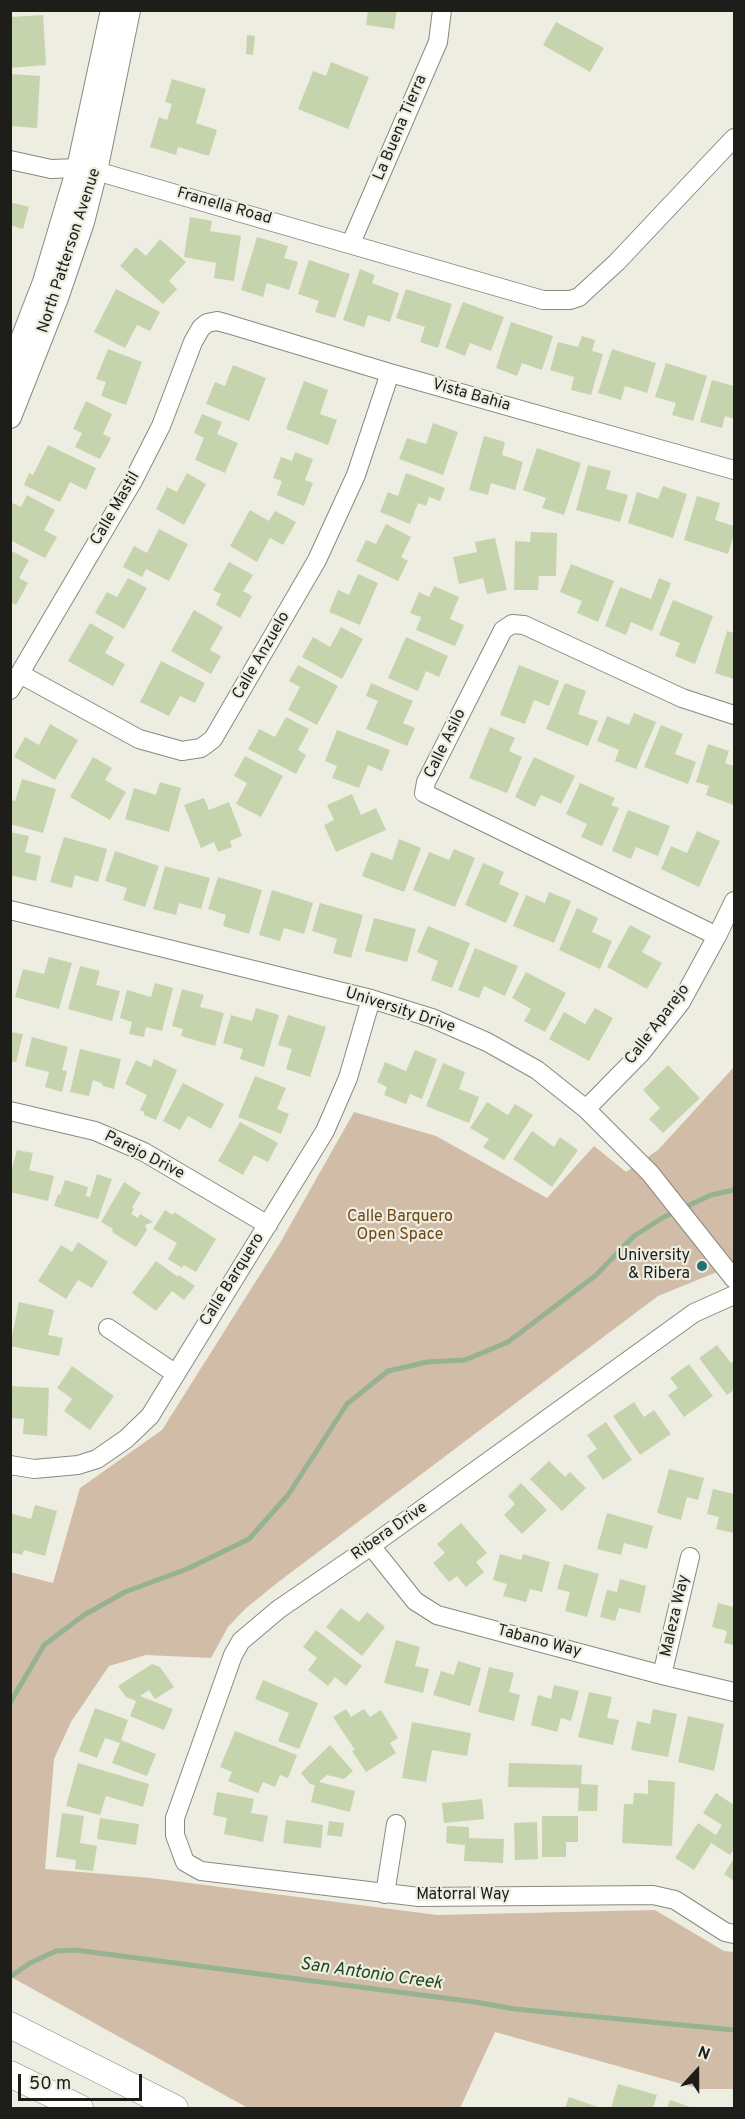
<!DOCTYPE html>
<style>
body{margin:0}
#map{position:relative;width:745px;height:2119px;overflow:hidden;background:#eeede1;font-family:Overpass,sans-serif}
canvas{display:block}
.frame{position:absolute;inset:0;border:12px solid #1d1d19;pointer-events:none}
.north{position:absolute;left:667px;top:2041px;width:60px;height:60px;-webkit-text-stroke:4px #eeede1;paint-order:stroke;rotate:21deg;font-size:16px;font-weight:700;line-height:24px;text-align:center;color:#1d1d19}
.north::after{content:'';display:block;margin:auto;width:21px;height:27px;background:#1d1d19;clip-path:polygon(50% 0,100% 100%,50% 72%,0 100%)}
.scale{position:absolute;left:18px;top:2074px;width:124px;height:27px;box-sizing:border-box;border:3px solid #1d1d19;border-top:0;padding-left:8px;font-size:18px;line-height:21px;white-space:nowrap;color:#1d1d19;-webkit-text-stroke:4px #eeede1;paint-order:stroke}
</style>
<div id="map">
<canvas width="745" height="2119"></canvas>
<div class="frame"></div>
<div class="north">N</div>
<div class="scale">50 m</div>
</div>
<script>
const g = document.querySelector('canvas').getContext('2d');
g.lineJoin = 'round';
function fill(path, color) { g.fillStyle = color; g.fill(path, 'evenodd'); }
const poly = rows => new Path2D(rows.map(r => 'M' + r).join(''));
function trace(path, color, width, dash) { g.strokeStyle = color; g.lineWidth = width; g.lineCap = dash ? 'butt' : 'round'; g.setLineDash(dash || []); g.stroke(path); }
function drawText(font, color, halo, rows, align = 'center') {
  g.font = font + ' Overpass,sans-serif'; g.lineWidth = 4.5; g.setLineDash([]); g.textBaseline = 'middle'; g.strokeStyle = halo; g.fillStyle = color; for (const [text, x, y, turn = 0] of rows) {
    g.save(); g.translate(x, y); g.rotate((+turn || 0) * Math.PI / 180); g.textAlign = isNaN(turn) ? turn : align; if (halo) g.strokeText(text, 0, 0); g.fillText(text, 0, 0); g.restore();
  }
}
fill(poly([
 [734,1067,734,1265,658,1296,618,1326,277,1583,245,1609,228,1627,211,1658,146,1655,109,1666,71,1722,54,1759,45,1869,151,1878,437,1915,655,1910,724,1951,734,1952,734,2089,700,2089,495,2032,460,2108,248,2108,11,1977,10,1572,53,1583,80,1488,162,1430,280,1243,354,1112,436,1136,547,1198,594,1146,626,1172,658,1150]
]), '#d1bca7');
trace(poly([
 [10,1703,44,1645,84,1615,125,1592,187,1569,249,1539,288,1495,347,1404,388,1371,427,1362,465,1360,508,1342,595,1276,634,1236,664,1217,711,1195,734,1190],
 [10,1977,30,1963,56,1951,75,1950,475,2002,515,2009,734,2030]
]), '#96b293', 5);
fill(poly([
 [368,10,397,10,394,29,366,25],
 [43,15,46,65,10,68,10,17],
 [556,22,604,48,590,72,543,45],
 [247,35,255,36,253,55,246,54],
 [331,62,369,77,348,129,298,109,313,71,326,76],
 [10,74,40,76,37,128,10,126],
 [172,79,206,89,196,123,217,130,209,156,178,147,176,155,150,147,159,117,167,120,172,104,165,102],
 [10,202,29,207,23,229,10,225],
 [190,217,212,221,210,231,241,236,234,281,214,278,216,263,184,257],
 [257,237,288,246,284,258,298,262,289,290,267,283,263,297,241,290],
 [160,239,186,262,169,281,177,289,163,304,120,266,136,247,146,256],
 [309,260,350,274,335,318,315,312,319,301,298,294],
 [360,269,375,275,372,283,399,293,390,322,368,315,364,327,343,320],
 [116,289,160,312,150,331,137,325,125,348,94,332],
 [406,289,452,304,438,348,420,342,425,327,396,318],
 [463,302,504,317,491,351,470,343,465,356,445,348],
 [511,322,553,336,542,370,522,363,517,376,496,368],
 [582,336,595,340,592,351,603,354,591,395,571,390,574,377,550,370,558,342,578,347],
 [108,349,142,362,126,405,101,396,106,382,96,379],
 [612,349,656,363,647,393,625,386,621,400,598,393],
 [666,363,707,376,693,421,672,415,676,403,655,397],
 [233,365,266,378,249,421,206,404,215,382,225,386],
 [712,380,734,386,734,419,725,416,722,428,700,422],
 [304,381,328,390,320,414,337,420,328,445,286,429],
 [86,401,112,414,103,434,111,438,100,459,75,447,82,433,73,429],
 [202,414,222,422,217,434,238,443,225,473,195,460,204,438,194,433],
 [433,423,458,432,443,475,399,459,407,438,426,444],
 [484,436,505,442,502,455,523,462,515,490,491,483,488,495,469,490],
 [48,445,96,468,86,490,70,482,60,502,24,485,29,473,33,475],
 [537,448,581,463,564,515,542,508,546,498,523,490],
 [295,452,313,459,305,480,313,483,304,506,277,495,282,481,273,478,281,457,292,461],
 [588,465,611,471,606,489,628,495,620,522,576,510],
 [187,473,206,484,184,525,156,509,167,487,177,492],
 [406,473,445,488,440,501,429,497,426,506,418,503,410,524,380,512,388,492,398,496],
 [663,486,687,494,673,538,628,523,637,492,658,499],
 [27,495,55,510,44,530,57,537,45,558,10,540,10,502,21,507],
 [697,496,720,503,715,520,734,526,734,534,728,554,684,540],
 [250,510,269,521,275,511,296,522,283,545,270,538,257,562,230,546],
 [386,524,411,537,401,557,408,561,398,581,356,561,366,540,376,544],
 [159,529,188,544,169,581,146,569,142,577,123,567,134,546,147,553],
 [531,532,557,533,556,576,539,576,538,590,514,590,515,541,530,542],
 [495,538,507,590,487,594,483,578,459,584,453,557,477,552,475,542],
 [10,550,29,560,19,578,28,583,16,605,10,602],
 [229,562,253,575,243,591,252,596,240,618,216,605,221,594,213,590],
 [571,564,614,581,598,622,577,613,582,601,560,592],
 [358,574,378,583,360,625,329,612,338,590,349,595],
 [128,578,147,588,124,629,95,613,107,592,117,597],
 [659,578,671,583,652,631,631,622,626,635,605,626,620,587,651,599],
 [434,586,459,597,450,619,464,625,455,646,416,630,421,617,410,613,419,592,429,597],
 [673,600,713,616,695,664,675,656,680,643,659,635],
 [194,610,223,627,210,650,221,656,211,674,171,651],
 [90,623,114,637,105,653,125,664,113,686,68,661],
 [341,627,363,639,342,679,302,657,313,637,330,647],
 [727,631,734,633,734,679,715,673],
 [406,637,448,656,439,677,426,671,418,691,388,678],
 [161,661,205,683,195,703,180,696,169,716,140,702],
 [298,665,338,686,317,725,288,710,300,687,289,681],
 [519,665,559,681,549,706,534,700,525,724,500,715],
 [371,683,413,701,403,723,415,728,407,746,366,729,378,701,366,696],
 [565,683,586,691,578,714,598,721,588,746,546,729],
 [634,713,656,722,636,769,615,761,619,750,597,741,607,716,629,725],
 [286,717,309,729,298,750,306,755,296,774,248,749,259,729,275,737],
 [50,724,78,740,55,780,14,757,25,737,39,745],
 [661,725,683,734,675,754,696,762,688,784,644,767],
 [490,727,515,738,509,751,522,757,507,793,469,778],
 [337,730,390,750,382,771,368,765,359,788,332,778,337,766,325,761],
 [708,744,729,751,725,763,734,766,734,805,706,795,709,786,696,782],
 [245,756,283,776,261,817,236,804,247,783,234,776],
 [93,757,112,768,105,780,126,792,110,820,70,797],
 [534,757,575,776,561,804,541,795,535,807,515,797],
 [22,779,56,789,43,833,10,824,10,800,15,801],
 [160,782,181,788,169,832,125,819,134,788,156,795],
 [580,783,615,798,611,805,619,808,602,846,581,837,587,824,566,814],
 [352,794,361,815,376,808,386,830,336,852,324,825,334,820,327,805],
 [204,798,209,810,229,802,242,836,230,841,232,847,218,852,214,842,201,848,184,805],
 [628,810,670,826,658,856,636,847,631,859,612,851],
 [697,831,720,841,699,887,661,869,671,846,687,853],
 [10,832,29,836,25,852,41,856,36,881,10,875],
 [64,837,107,849,98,882,75,875,72,888,50,882],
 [399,839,421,848,404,892,362,876,371,852,392,860],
 [454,849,475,858,455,907,413,890,429,852,449,860],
 [115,851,159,866,145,907,123,900,127,888,105,881],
 [483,863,504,872,499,884,519,893,506,923,465,905],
 [165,866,210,878,201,909,179,903,176,915,153,909],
 [218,877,262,890,249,934,223,926,226,915,208,909],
 [272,890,313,903,304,934,284,928,280,941,259,935],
 [549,892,571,901,554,943,513,926,526,895,545,903],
 [320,903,363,915,351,958,333,953,337,939,312,931],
 [577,908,598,918,592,932,612,941,600,969,559,950],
 [374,918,416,929,407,962,365,951],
 [630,925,651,936,642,952,662,963,647,989,607,967],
 [428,926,470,943,452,988,431,980,438,961,417,952],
 [475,948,518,966,505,996,484,986,479,998,458,990],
 [49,957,72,963,59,1009,15,997,23,969,44,974],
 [80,966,100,971,96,985,120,991,112,1021,68,1009],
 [526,972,566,993,545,1032,524,1021,531,1009,512,998],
 [155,983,173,988,162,1031,146,1027,144,1037,129,1034,132,1022,120,1018,127,990,151,997],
 [182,989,204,995,200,1007,224,1013,215,1046,181,1036,183,1029,172,1026],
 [256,1008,279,1015,264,1067,240,1059,243,1049,223,1043,231,1015,252,1021],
 [595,1008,613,1018,589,1061,549,1039,564,1012,585,1024],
 [288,1015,326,1027,310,1077,286,1069,292,1049,278,1045],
 [10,1032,23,1034,16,1062,10,1061],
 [32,1037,68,1047,62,1070,67,1071,62,1092,45,1087,49,1072,25,1066],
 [80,1049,121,1059,114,1089,103,1086,101,1083,93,1080,89,1096,70,1092],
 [415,1050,437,1059,422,1099,410,1094,406,1104,384,1095,387,1087,377,1082,385,1062,406,1071],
 [154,1059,177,1070,156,1120,144,1115,144,1112,140,1110,147,1095,125,1084,136,1060,151,1067],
 [443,1063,465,1072,459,1089,479,1097,469,1123,426,1106],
 [668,1065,700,1098,663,1133,649,1119,660,1108,643,1090],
 [255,1076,286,1088,277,1109,289,1114,281,1134,238,1117],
 [183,1083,224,1104,211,1129,188,1116,180,1130,163,1121],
 [487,1102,508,1115,515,1104,533,1115,504,1160,483,1147,489,1139,470,1128],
 [240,1122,278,1143,268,1162,254,1155,243,1175,218,1161],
 [532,1131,554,1147,560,1137,578,1150,552,1187,513,1159],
 [17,1150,33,1153,29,1170,54,1176,48,1201,10,1192,10,1176],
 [97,1174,112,1179,98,1219,54,1206,58,1194,60,1195,65,1180,88,1187,86,1196,90,1197],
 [124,1182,141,1193,132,1207,134,1209,131,1214,138,1218,140,1214,153,1222,145,1225,147,1230,136,1247,112,1232,113,1229,101,1222],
 [165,1210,173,1215,174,1212,216,1239,196,1272,184,1265,182,1268,168,1259,177,1243,153,1229],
 [78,1242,108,1262,92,1288,78,1280,66,1299,38,1281,61,1245,72,1252],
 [156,1261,178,1277,179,1275,195,1286,184,1300,172,1291,156,1311,132,1293],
 [19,1302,54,1310,48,1335,63,1338,59,1356,10,1346],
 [717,1345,731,1363,734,1361,734,1390,727,1395,699,1358],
 [689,1364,713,1396,684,1417,668,1395,678,1388,670,1378],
 [72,1366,114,1396,90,1430,64,1411,72,1399,57,1388],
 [10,1386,49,1388,47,1436,23,1434,24,1419,10,1418],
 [634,1402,644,1417,654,1410,671,1434,640,1455,613,1416],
 [606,1422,632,1460,603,1480,587,1456,597,1449,587,1435],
 [549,1461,565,1477,570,1472,586,1488,562,1511,530,1479],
 [669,1469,704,1478,698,1500,687,1497,681,1520,657,1513],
 [521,1483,547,1510,522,1534,504,1515,515,1504,508,1496],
 [713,1489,734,1494,734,1533,716,1529,719,1517,707,1514],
 [35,1505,57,1511,45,1556,24,1550,22,1555,10,1552,10,1513,31,1519],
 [607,1513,653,1526,647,1549,624,1543,621,1555,597,1549],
 [461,1523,487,1553,476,1562,484,1572,466,1587,457,1576,449,1582,433,1563,445,1553,437,1544],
 [500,1554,521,1560,523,1554,550,1562,542,1592,530,1589,526,1602,503,1596,507,1584,493,1580],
 [564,1564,599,1574,587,1617,565,1611,570,1592,557,1589],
 [620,1579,646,1586,640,1613,619,1608,615,1621,600,1617,607,1590,617,1592],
 [718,1603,734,1607,734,1645,724,1643,727,1631,712,1627],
 [341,1608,359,1622,367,1612,385,1627,362,1656,326,1627],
 [316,1630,362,1666,346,1686,335,1677,328,1686,308,1670,317,1658,303,1647],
 [396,1640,420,1647,415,1666,429,1669,423,1693,384,1683],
 [458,1661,481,1668,470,1706,433,1695,441,1671,454,1675],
 [152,1664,160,1667,174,1687,155,1699,149,1690,140,1696,173,1709,164,1730,130,1716,136,1701,126,1697,118,1686],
 [489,1667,514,1673,509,1692,520,1695,514,1721,478,1712],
 [263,1680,318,1703,299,1749,278,1741,289,1713,255,1699],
 [554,1685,579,1691,571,1721,561,1718,557,1732,531,1725,538,1695,551,1699],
 [589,1692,612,1697,607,1718,619,1720,613,1745,578,1737],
 [95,1708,128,1720,121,1740,156,1754,147,1776,112,1763,120,1743,105,1738,97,1758,79,1751],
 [346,1709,351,1717,364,1709,370,1717,381,1710,398,1738,390,1743,396,1753,366,1772,352,1751,355,1750,333,1717],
 [653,1709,677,1714,668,1757,631,1750,637,1721,650,1724],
 [688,1716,724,1724,714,1771,678,1762],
 [412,1722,471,1733,467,1756,432,1750,426,1782,402,1778],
 [235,1731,297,1755,288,1778,280,1775,275,1787,263,1782,258,1793,228,1781,232,1772,220,1767],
 [330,1745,353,1771,344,1779,327,1775,319,1782,355,1791,350,1812,311,1802,315,1785,310,1784,301,1773],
 [78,1763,149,1784,143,1807,106,1796,100,1815,66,1806],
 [509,1763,582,1765,581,1784,598,1785,597,1811,578,1811,579,1788,508,1787],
 [648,1780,675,1782,672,1846,622,1843,624,1804,633,1804,634,1793,648,1794],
 [217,1792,254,1799,251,1813,268,1816,263,1842,224,1834,227,1818,213,1815],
 [716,1793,734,1805,734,1849,730,1855,711,1843,694,1870,675,1858,698,1823,716,1835,722,1825,703,1813],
 [482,1799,484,1819,444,1823,442,1803],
 [62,1813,84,1816,80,1843,97,1846,93,1871,75,1869,76,1860,56,1857],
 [542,1816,578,1816,578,1842,566,1842,566,1857,542,1857],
 [100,1818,139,1824,136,1845,97,1839],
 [286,1820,323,1825,321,1848,283,1843],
 [329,1821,344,1823,342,1837,327,1835],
 [537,1822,538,1859,515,1860,514,1823],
 [447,1826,469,1827,469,1838,504,1839,503,1863,464,1861,465,1845,446,1843],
 [734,1858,734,1881,724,1874],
 [618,2084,657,2095,653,2108,611,2108],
 [569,2097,598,2107,597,2108,565,2108],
 [670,2100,693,2108,667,2108]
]), '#c6d4ad');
const minor = poly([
 [10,160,51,169,78,168,96,171,543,300,570,300,579,297,617,262,734,138],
 [351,243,438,42,442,10],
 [20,674,139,739,182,751,201,748,213,739,317,560,356,475,390,373],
 [10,690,133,481,161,426,193,342,201,328,207,323,217,321,228,324,390,373,734,470],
 [10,910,371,999,432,1018,487,1042,537,1070,586,1109,650,1173,734,1279],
 [717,936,424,793,426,782,503,630,512,624,524,625,682,698,734,715],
 [586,1109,641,1053,681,1002,717,936,734,901],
 [10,1111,95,1131,144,1152,268,1225],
 [734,1295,694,1313,371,1546,279,1609,241,1641,233,1655,175,1818,175,1835,185,1862,201,1871,419,1897,653,1895,675,1900,725,1932,734,1934],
 [108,1328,176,1374],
 [10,1465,34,1469,78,1465,97,1459,126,1439,150,1416,325,1131,348,1078,371,999],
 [371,1546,415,1601,437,1615,662,1675,734,1692],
 [662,1675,690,1557],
 [385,1894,396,1824]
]);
const major = poly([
 [10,370,44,282,78,168,112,10],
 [10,417,57,298,83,222,96,171,129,10]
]);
const highway = poly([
 [10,2025,175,2108],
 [10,2074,80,2108]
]);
trace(minor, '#8a897e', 20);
trace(major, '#8a897e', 24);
trace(highway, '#8a897e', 27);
trace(minor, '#fff', 18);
trace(major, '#fff', 22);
trace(highway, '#fff', 26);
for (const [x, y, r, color] of [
 [702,1266,6,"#257074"]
]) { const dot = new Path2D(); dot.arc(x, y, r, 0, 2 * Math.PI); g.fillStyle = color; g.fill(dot); trace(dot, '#eeede1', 2); }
drawText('16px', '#1d1d19', '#eeede1', [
 ["La Buena Tierra",401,128,-67],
 ["Franella Road",224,207,16],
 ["North Patterson Avenue",70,251,-72],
 ["Vista Bahia",471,396,16],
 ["Calle Mastil",116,509,-60],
 ["Calle Anzuelo",262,656,-60],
 ["Calle Asilo",446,744,-64],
 ["University Drive",400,1011,18],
 ["Calle Aparejo",658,1025,-53],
 ["Parejo Drive",144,1156,27],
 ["Calle Barquero",233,1280,-58],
 ["Ribera Drive",390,1532,-35],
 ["Maleza Way",676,1616,-77],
 ["Tabano Way",539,1642,15],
 ["Matorral Way",463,1896]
]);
drawText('16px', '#6f4615', '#eeede1', [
 ["Calle Barquero",400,1218],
 ["Open Space",400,1236]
]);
drawText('16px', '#1d1d19', '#eeede1', [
 ["University",690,1257],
 ["& Ribera",690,1275]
], 'right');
drawText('italic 18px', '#20491d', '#eeede1', [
 ["San Antonio Creek",371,1975,8]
]);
</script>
